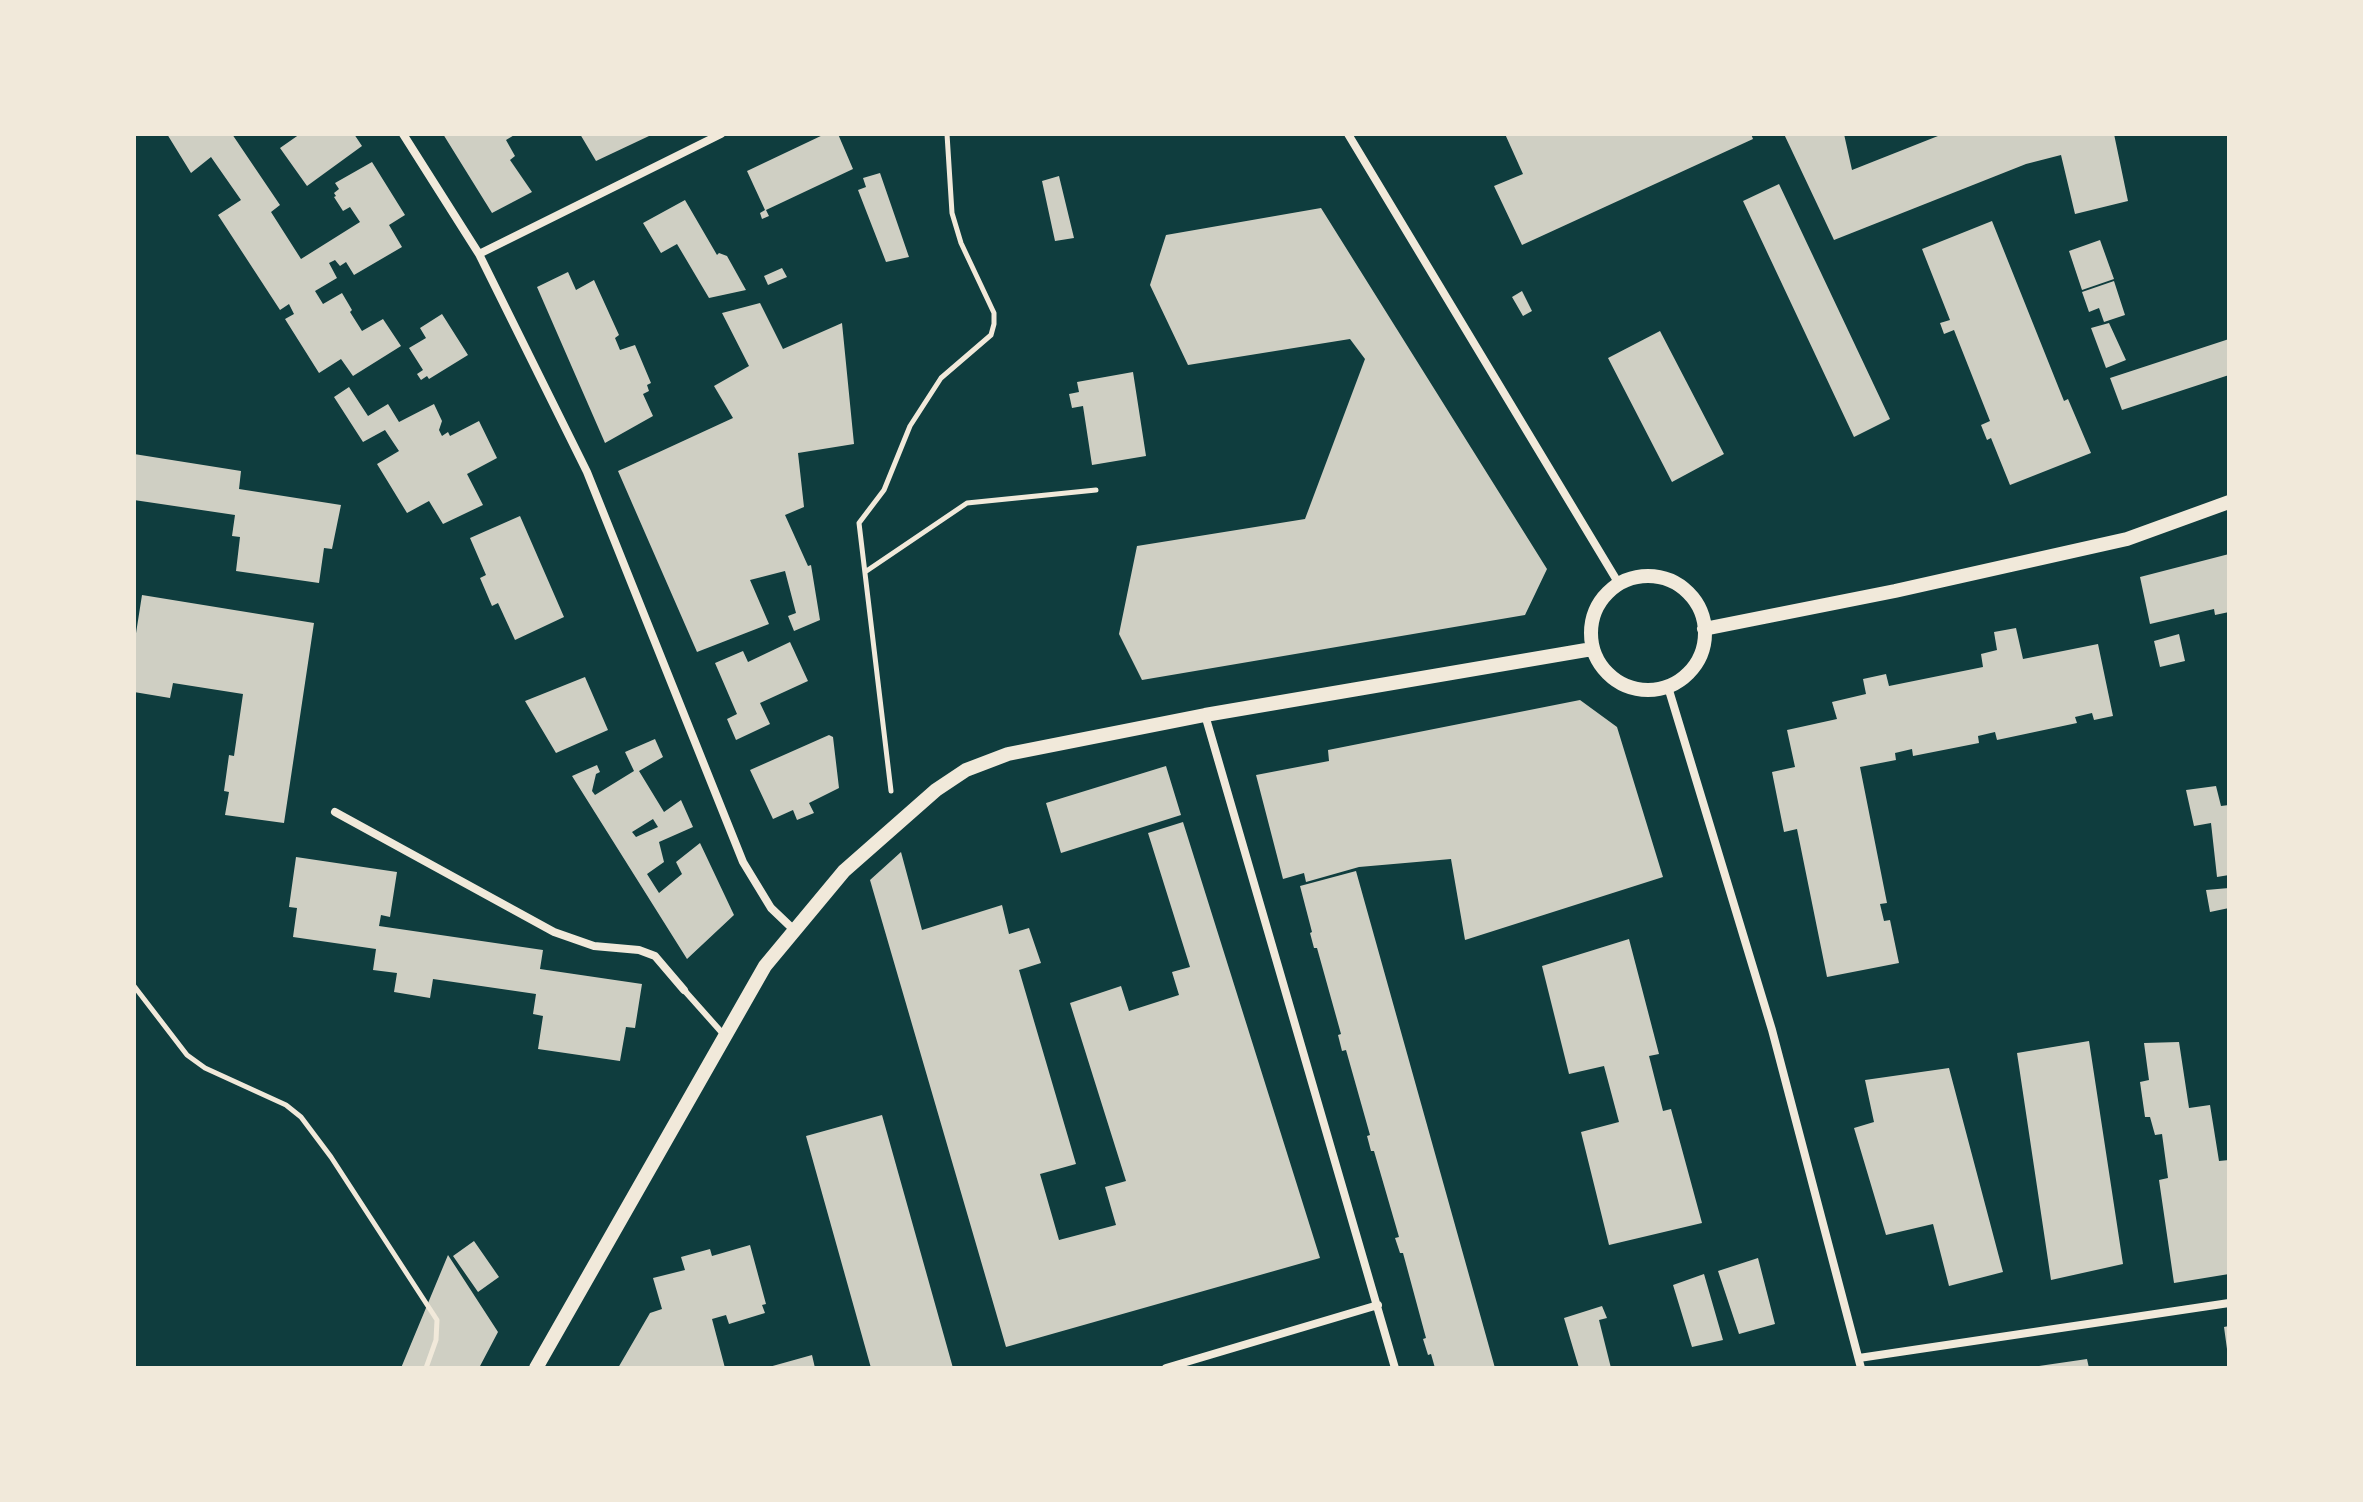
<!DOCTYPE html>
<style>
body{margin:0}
#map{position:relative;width:2363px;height:1502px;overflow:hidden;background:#0f3d3e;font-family:Roboto,sans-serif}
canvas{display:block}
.frame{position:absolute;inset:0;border:136px solid #f1e9da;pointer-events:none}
</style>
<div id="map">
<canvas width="2363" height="1502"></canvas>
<div class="frame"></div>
</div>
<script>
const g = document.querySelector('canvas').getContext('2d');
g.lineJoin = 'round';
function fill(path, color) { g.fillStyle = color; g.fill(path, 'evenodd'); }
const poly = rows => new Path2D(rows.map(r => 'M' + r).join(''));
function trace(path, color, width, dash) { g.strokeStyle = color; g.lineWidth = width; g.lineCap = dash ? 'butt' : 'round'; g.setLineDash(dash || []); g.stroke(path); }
fill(poly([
 [167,134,232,134,280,205,271,212,301,259,360,222,350,207,343,211,334,197,336,196,334,193,339,189,335,183,372,162,405,215,389,225,402,247,354,275,346,262,340,266,335,260,329,263,337,278,315,291,323,304,342,293,352,310,350,312,362,331,383,319,401,346,353,376,341,359,319,373,285,319,294,314,289,304,280,310,218,215,241,200,211,157,191,173],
 [300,134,354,134,362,146,307,186,280,148],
 [443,134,516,134,506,140,515,156,510,160,532,192,492,213],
 [580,134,647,134,649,136,596,161],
 [825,134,838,134,853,169,766,210,769,216,762,219,760,213,765,210,747,171],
 [1505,134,1751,134,1753,139,1522,245,1494,186,1523,174],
 [1784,134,1844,134,1852,170,1943,134,2114,134,2128,201,2075,214,2061,155,2026,164,1834,240],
 [880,173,909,257,886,262,858,190,866,187,863,178],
 [1059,176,1074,238,1055,241,1042,181],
 [1779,184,1890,419,1854,437,1743,201],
 [685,200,717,255,719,253,727,256,746,290,709,298,677,244,661,253,643,223],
 [1321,208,1547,569,1525,615,1142,680,1119,634,1137,546,1305,519,1365,359,1350,339,1188,365,1150,285,1166,235],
 [1992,221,2064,401,2068,399,2091,453,2010,485,1991,438,1987,440,1981,425,1990,421,1954,330,1944,334,1940,323,1950,320,1922,249],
 [2100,240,2114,279,2082,290,2069,251],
 [782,268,787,277,768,285,764,276],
 [568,272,576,290,594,280,619,335,615,338,620,350,635,345,651,383,647,385,649,391,643,394,653,416,605,443,537,287],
 [2114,281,2125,315,2104,322,2099,308,2089,312,2082,292],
 [1522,291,1532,311,1523,316,1512,297],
 [760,303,783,349,842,323,854,444,798,453,804,507,785,515,808,566,811,565,820,620,794,631,788,616,796,613,785,571,750,580,769,624,697,652,618,471,733,418,714,386,749,366,722,313],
 [442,314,468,355,429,379,427,376,421,380,417,374,423,370,409,348,426,338,420,328],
 [2109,323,2126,360,2106,368,2091,328],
 [1660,331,1724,454,1672,482,1608,358],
 [2229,339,2229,375,2122,410,2110,378],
 [1133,372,1146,456,1092,465,1083,406,1072,408,1069,394,1079,392,1077,382],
 [349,387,368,416,388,404,399,422,434,404,442,421,439,430,442,436,448,432,450,436,479,421,497,458,467,474,483,505,443,524,429,501,407,513,377,464,399,451,385,430,363,442,334,397],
 [134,454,241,471,239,489,341,505,332,549,324,548,319,583,236,571,240,537,232,536,235,515,134,500],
 [520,516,564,617,515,640,498,603,492,606,480,578,486,575,470,538],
 [2229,554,2229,612,2215,615,2214,609,2150,624,2140,577],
 [142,595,314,623,284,823,225,815,229,792,224,791,229,755,234,756,243,694,173,683,170,698,134,692,134,646],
 [2016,628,2023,659,2098,644,2113,716,2094,720,2092,713,2075,717,2077,723,1997,740,1995,732,1978,736,1979,743,1913,756,1912,749,1895,753,1896,760,1860,767,1887,903,1880,904,1884,921,1890,920,1899,963,1827,977,1797,829,1784,832,1772,772,1795,767,1787,730,1837,719,1832,702,1866,694,1863,679,1886,674,1889,686,1983,667,1981,654,1997,650,1994,632],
 [2179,634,2185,661,2160,667,2154,641],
 [790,642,808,681,760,703,770,724,736,740,727,719,737,714,715,663,743,651,748,662],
 [585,677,608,730,556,753,525,701],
 [1580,700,1617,727,1663,877,1465,940,1451,859,1359,867,1306,882,1304,873,1283,879,1256,775,1329,761,1328,750],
 [829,735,833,737,839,788,809,803,814,813,797,820,793,810,773,819,750,770],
 [655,739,663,757,639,771,664,812,681,800,693,827,659,842,664,862,647,874,659,893,682,874,676,862,700,843,734,915,687,959,572,776,597,765,600,772,596,774,592,791,595,795,634,771,625,752],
 [653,819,658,827,636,837,632,832],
 [1166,766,1181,815,1061,853,1046,803],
 [2216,786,2221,806,2229,805,2229,875,2217,877,2211,823,2194,826,2186,790],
 [1183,822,1320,1258,1006,1347,870,880,901,852,922,930,1002,905,1009,934,1029,928,1041,963,1019,970,1076,1164,1040,1174,1059,1240,1116,1225,1105,1187,1126,1181,1070,1003,1121,986,1129,1011,1179,995,1172,972,1190,967,1148,833],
 [296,857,397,872,390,917,381,915,379,926,543,950,540,969,642,984,635,1028,626,1027,620,1061,538,1049,543,1016,533,1014,536,994,433,979,430,998,394,992,397,973,373,970,376,949,293,937,297,908,289,907],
 [1356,871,1495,1368,1435,1368,1431,1354,1428,1355,1423,1339,1426,1338,1403,1253,1400,1253,1395,1238,1399,1237,1374,1151,1371,1151,1367,1136,1370,1135,1346,1050,1342,1051,1338,1035,1341,1034,1317,948,1314,948,1310,933,1312,932,1300,886],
 [2229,888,2229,908,2210,912,2206,890],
 [1629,939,1659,1054,1649,1056,1663,1111,1671,1109,1702,1223,1609,1245,1581,1132,1619,1122,1604,1066,1569,1074,1542,966],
 [2089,1041,2123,1264,2051,1280,2017,1053],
 [2179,1042,2189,1108,2210,1105,2219,1161,2229,1160,2229,1274,2174,1283,2159,1180,2168,1178,2162,1134,2155,1135,2150,1117,2145,1117,2140,1082,2149,1080,2144,1043],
 [1949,1068,2003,1272,1949,1286,1933,1224,1886,1235,1854,1128,1874,1122,1865,1080],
 [882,1115,953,1368,871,1368,806,1136],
 [474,1241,499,1277,478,1292,453,1256],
 [750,1245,766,1304,762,1305,765,1313,729,1324,726,1315,712,1319,725,1368,618,1368,650,1313,662,1309,653,1278,685,1270,681,1257,710,1249,712,1256],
 [448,1255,498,1332,479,1368,401,1368],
 [1758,1258,1775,1324,1739,1334,1718,1271],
 [1704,1274,1723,1340,1692,1347,1673,1285],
 [1602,1306,1607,1318,1599,1320,1611,1368,1579,1368,1564,1318],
 [2229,1326,2229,1349,2227,1349,2224,1327],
 [812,1355,815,1368,769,1368,769,1367],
 [2087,1359,2089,1368,2039,1368,2039,1366]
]), '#cfcfc3');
trace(poly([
 [865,572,967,503,1096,490],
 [891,791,859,523,884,490,910,426,941,378,991,335,994,324,994,313,961,243,952,213,947,134],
 [134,986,187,1055,205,1068,286,1105,301,1117,331,1157,437,1320,436,1340,426,1368]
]), '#f1e9da', 5);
trace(poly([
 [684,990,724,1035]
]), '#f1e9da', 6);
trace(poly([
 [403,134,479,254,587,472,743,862,771,908,793,929],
 [1348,134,1619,584],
 [479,254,721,134],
 [1668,687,1772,1030,1861,1368],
 [1205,715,1395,1368],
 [335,812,554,932,594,946,639,950,655,956,684,990],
 [1859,1358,2229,1303],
 [1166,1368,1378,1305]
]), '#f1e9da', 8);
trace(poly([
 '1591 633a57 57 0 1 1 114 0a57 57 0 1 1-114 0Z',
 [1704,629,1895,591,2127,539,2229,502],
 [536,1368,765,966,844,871,936,790,966,770,1008,754,1205,715,1592,649]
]), '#f1e9da', 14);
</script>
